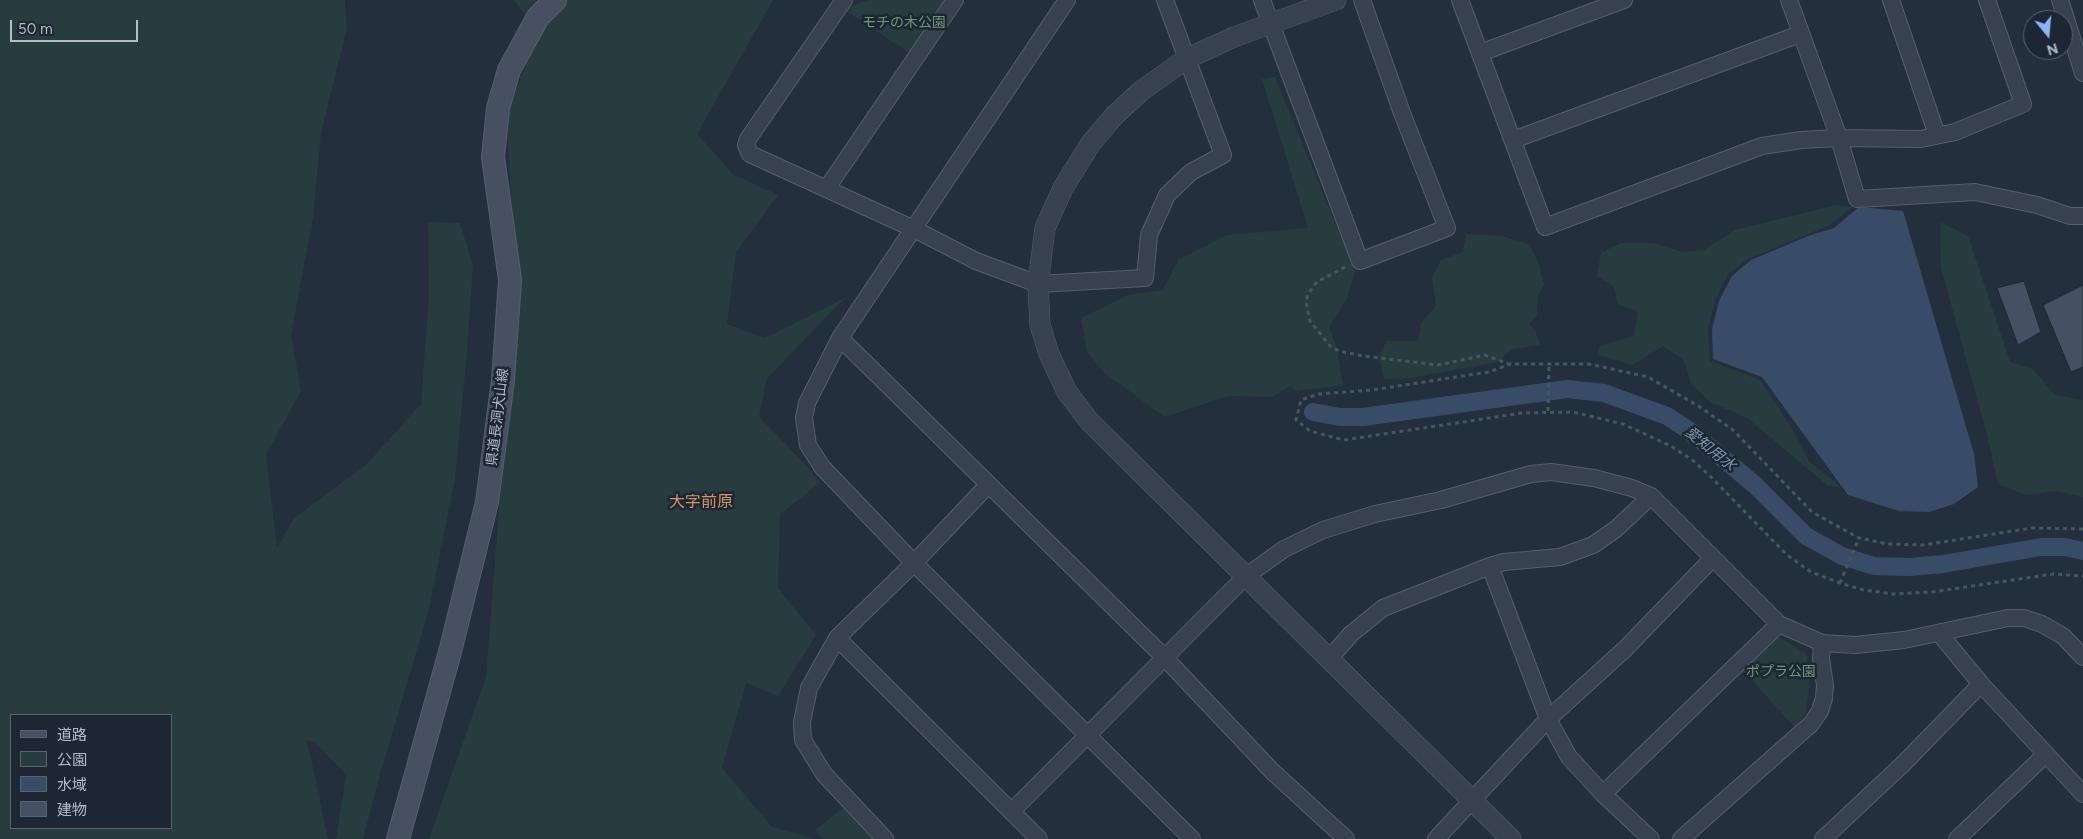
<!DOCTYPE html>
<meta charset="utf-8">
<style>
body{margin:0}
#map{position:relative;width:2083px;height:839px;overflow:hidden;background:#242f3e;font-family:Figtree,"Noto Sans JP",sans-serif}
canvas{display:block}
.legend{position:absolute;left:10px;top:714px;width:162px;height:115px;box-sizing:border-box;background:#1d2633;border:1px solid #59626f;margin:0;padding:6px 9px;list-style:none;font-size:15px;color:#b4bcc9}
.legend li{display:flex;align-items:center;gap:10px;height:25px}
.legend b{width:25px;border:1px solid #59626f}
.north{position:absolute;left:2023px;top:10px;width:50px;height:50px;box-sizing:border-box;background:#1d2633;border:1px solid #59626f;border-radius:50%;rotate:163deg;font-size:14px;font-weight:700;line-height:20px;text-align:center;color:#b4bcc9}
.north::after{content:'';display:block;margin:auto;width:18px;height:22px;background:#8ab4f8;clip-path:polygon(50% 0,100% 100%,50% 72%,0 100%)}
.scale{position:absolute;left:10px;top:20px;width:128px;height:22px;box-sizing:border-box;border:2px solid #b4bcc9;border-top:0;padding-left:6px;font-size:15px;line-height:18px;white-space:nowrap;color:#b4bcc9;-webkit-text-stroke:4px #1d2633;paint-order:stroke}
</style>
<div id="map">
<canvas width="2083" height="839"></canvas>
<ul class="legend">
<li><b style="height:6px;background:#465061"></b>道路</li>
<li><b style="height:14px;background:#263c3f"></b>公園</li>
<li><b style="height:14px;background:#394c67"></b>水域</li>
<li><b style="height:14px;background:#455162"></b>建物</li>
</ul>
<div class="north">N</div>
<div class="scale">50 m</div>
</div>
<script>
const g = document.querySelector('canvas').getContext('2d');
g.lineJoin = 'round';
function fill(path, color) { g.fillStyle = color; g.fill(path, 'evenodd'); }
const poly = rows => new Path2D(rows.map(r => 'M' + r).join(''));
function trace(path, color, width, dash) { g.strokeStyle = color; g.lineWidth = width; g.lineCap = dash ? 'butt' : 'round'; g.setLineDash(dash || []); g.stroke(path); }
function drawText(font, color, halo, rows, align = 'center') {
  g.font = font + ' Figtree,"Noto Sans JP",sans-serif'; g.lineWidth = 5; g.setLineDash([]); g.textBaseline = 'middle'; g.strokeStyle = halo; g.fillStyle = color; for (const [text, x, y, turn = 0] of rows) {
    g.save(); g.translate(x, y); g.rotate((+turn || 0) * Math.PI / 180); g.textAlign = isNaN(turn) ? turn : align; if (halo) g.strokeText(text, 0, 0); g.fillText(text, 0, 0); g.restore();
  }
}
fill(poly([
 [0,0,345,0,347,28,321,133,313,217,291,335,301,391,266,455,277,548,294,518,366,465,421,404,429,295,428,222,460,223,473,266,467,351,455,479,429,609,379,778,363,839,336,839,346,775,316,743,307,740,328,839,0,839],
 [11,715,171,715,171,828,11,828],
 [514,0,773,0,697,134,733,174,778,195,736,252,727,324,765,338,845,298,767,378,759,417,805,464,820,483,780,514,778,588,816,635,778,696,746,683,722,768,772,827,816,839,429,839,486,677,517,277,506,116,538,33],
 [868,0,945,0,911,54,843,9],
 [1275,77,1340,235,1346,233,1356,269,1347,298,1329,328,1337,348,1343,385,1296,391,1290,386,1272,397,1228,396,1165,417,1104,373,1087,352,1081,318,1128,295,1163,290,1178,260,1227,235,1308,228,1262,79],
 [1836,205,1852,207,1830,225,1748,259,1728,274,1715,300,1708,329,1710,361,1760,380,1790,425,1809,461,1842,488,1827,485,1747,418,1710,402,1691,384,1684,360,1663,346,1633,365,1598,355,1599,346,1634,336,1638,312,1618,304,1613,286,1597,276,1601,253,1620,243,1654,243,1682,252,1704,250,1735,230],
 [1940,222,1968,236,2010,362,2033,369,2055,395,2083,400,2083,497,2055,491,2026,495,1998,484,1986,431,1941,268],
 [1466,234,1502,236,1528,244,1537,259,1544,285,1538,295,1537,315,1529,324,1535,330,1540,345,1513,349,1497,362,1410,378,1384,379,1379,355,1387,341,1418,341,1421,323,1436,306,1432,278,1441,260,1463,252],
 [1778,637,1807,654,1809,687,1806,712,1795,728,1743,670],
 [844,807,875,839,824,839,815,830]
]), '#263c3f');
fill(poly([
 [1859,207,1903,211,1974,454,1978,487,1954,504,1929,512,1899,511,1848,495,1762,377,1713,359,1712,329,1719,301,1732,276,1751,260,1808,236,1834,228]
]), '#394c67');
trace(poly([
 [1313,412,1340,417,1363,417,1567,389,1604,393,1667,416,1690,431,1755,485,1806,536,1842,556,1874,566,1909,567,1943,564,2041,547,2064,547,2083,551]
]), '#394c67', 18);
const building = poly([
 [2024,281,2041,332,2018,345,1997,288,2024,281],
 [2083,285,2083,367,2071,372,2043,305,2083,285]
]);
fill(building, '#455162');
trace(building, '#1f2835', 1);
const minor = poly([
 [844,0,748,139,746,145,750,154,914,229,976,261,1038,284,1145,278,1149,235,1167,195,1191,172,1223,155,1165,0],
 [1067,0,840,338,807,403,804,418,808,445,822,467,914,563,1192,839],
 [1262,0,1360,261,1447,228,1402,113,1362,0],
 [1460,0,1545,227,1762,146,1801,140,1839,138,1921,139,1955,132,2023,104,1987,0],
 [1789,0,1839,138,1857,199,1975,192,2037,205,2070,216,2083,216],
 [1891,0,1937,135],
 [2060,0,2083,73],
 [1480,53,1624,0],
 [1513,140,1800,34],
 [827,188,955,0],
 [840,338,1164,657,1272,771,1346,839],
 [988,485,914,563,837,638,1039,839],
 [1490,566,1548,719,1569,757,1603,794,1651,839],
 [1939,633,1981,684,2083,794],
 [837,638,809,688,802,722,803,740,824,774,885,839],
 [1329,659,1351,634,1383,608,1490,566,1504,562,1560,557,1593,545,1616,529,1651,496],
 [1603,794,1779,624],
 [1013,810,1245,577,1284,549,1323,530,1375,514,1441,500,1531,474,1551,472,1594,478,1632,488,1651,496,1779,624,1822,643,1855,645,1904,640,2008,618,2024,618,2042,624,2063,636,2083,657],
 [1436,839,1548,719,1625,649,1713,558],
 [1681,839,1811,724,1820,711,1824,698,1825,685,1821,659,1822,643],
 [1823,839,1904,763,1981,684],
 [1957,839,2046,754]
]);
const tertiary = poly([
 [1336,0,1234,37,1186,59,1141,91,1114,116,1091,143,1063,188,1045,228,1038,284,1040,325,1049,354,1067,392,1089,421,1511,839]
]);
const secondary = poly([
 [398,839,450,652,487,502,503,380,510,280,493,157,498,108,509,70,538,17,555,0]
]);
trace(minor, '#565f6c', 18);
trace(tertiary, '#565f6c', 21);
trace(secondary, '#565f6c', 24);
trace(poly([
 [1345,267,1317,282,1308,294,1306,302,1310,321,1330,346,1339,351,1363,356,1438,365,1485,355,1509,364],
 [1548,411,1549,363],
 [2083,529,2032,528,1923,545,1888,544,1859,538,1812,512,1733,430,1700,407,1648,377,1589,364,1510,364,1489,372,1372,390,1318,394,1301,400,1296,420,1310,431,1344,440,1522,413,1573,412,1623,424,1671,446,1695,462,1713,479,1787,555,1811,572,1840,583,1864,590,1894,594,1932,592,2053,574,2083,576],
 [1840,583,1859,538]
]), '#44595c', 3, [4, 4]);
trace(minor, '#38414e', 16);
trace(tertiary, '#38414e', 20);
trace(secondary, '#465061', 22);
drawText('14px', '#6b9a76', '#1d2633', [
 ["モチの木公園",904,23],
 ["ポプラ公園",1781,672]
]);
drawText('14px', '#b4bcc9', '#1d2633', [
 ["県道長洞犬山線",498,417,-83]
]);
drawText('italic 15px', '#7c92b1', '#1d2633', [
 ["愛知用水",1710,449,39]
]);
drawText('16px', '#d59563', '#1d2633', [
 ["大字前原",701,502]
]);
</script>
